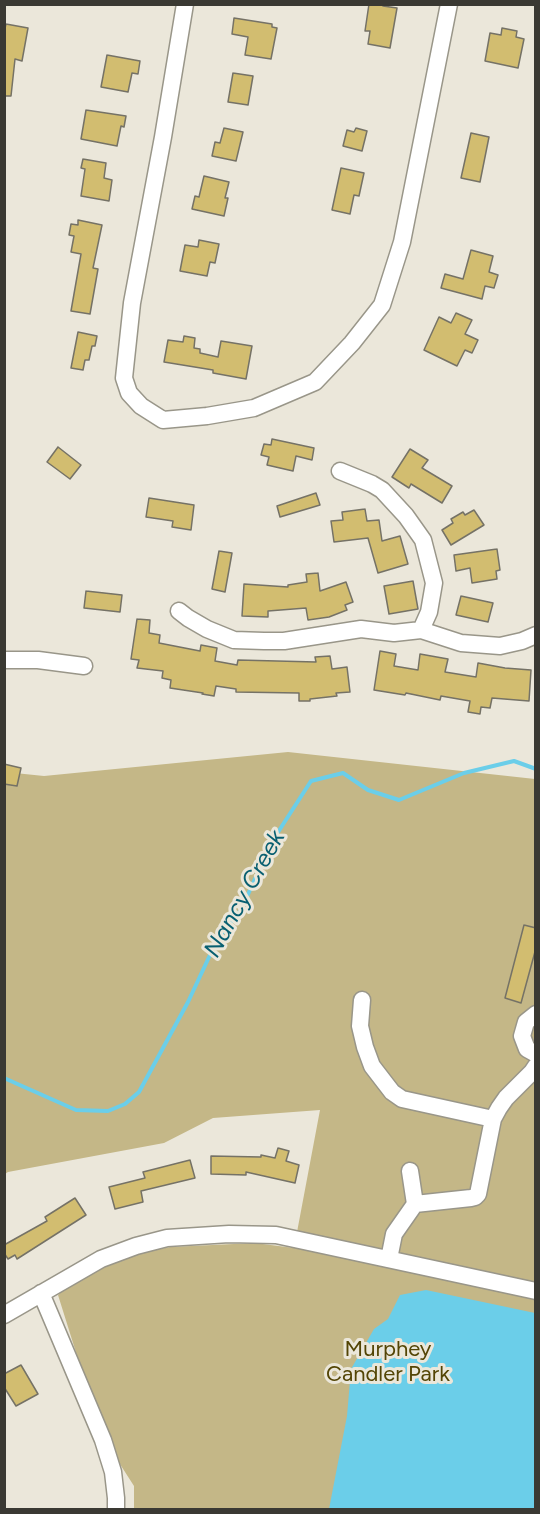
<!DOCTYPE html>
<style>
body{margin:0}
#map{position:relative;width:540px;height:1514px;overflow:hidden;background:#ebe7da;font-family:Figtree,sans-serif}
canvas{display:block}
.frame{position:absolute;inset:0;border:6px solid #3a3933;pointer-events:none}
</style>
<div id="map">
<canvas width="540" height="1514"></canvas>
<div class="frame"></div>
</div>
<script>
const g = document.querySelector('canvas').getContext('2d');
g.lineJoin = 'round';
function fill(path, color) { g.fillStyle = color; g.fill(path, 'evenodd'); }
const poly = rows => new Path2D(rows.map(r => 'M' + r).join(''));
function trace(path, color, width, dash) { g.strokeStyle = color; g.lineWidth = width; g.lineCap = dash ? 'butt' : 'round'; g.setLineDash(dash || []); g.stroke(path); }
function drawText(font, color, halo, rows, align = 'center') {
  g.font = font + ' Figtree,sans-serif'; g.lineWidth = 6; g.setLineDash([]); g.textBaseline = 'middle'; g.strokeStyle = halo; g.fillStyle = color; for (const [text, x, y, turn = 0] of rows) {
    g.save(); g.translate(x, y); g.rotate((+turn || 0) * Math.PI / 180); g.textAlign = isNaN(turn) ? turn : align; if (halo) g.strokeText(text, 0, 0); g.fillText(text, 0, 0); g.restore();
  }
}
fill(poly([
 [288,752,535,779,535,1509,134,1509,134,1486,109,1447,79,1362,58,1295,71,1283,109,1265,139,1253,170,1247,255,1243,294,1248,320,1110,213,1118,164,1143,8,1172,5,1174,5,772,44,776]
]), '#c4b787');
fill(poly([
 [426,1290,535,1313,535,1509,329,1509,347,1416,351,1369,374,1329,388,1319,400,1295]
]), '#6bcee9');
trace(poly([
 [4,1078,76,1110,108,1111,125,1104,139,1092,188,1002,217,940,241,910,271,843,311,781,343,773,368,790,399,800,464,773,514,761,536,769]
]), '#6bcee9', 4);
const building = poly([
 [369,4,384,4,383,6,397,8,390,48,368,44,370,31,365,31,369,4],
 [234,18,272,24,272,27,277,28,271,59,245,55,248,37,232,34,234,18],
 [6,24,28,28,22,61,15,59,11,96,4,96,4,32,6,24],
 [502,28,517,31,516,37,524,39,518,68,485,61,490,33,501,35,502,28],
 [107,55,140,61,138,74,132,73,128,92,101,87,107,55],
 [233,73,253,76,248,105,228,102,233,73],
 [86,110,126,116,124,127,121,126,117,146,81,139,86,110],
 [224,128,243,132,236,161,212,156,215,142,220,143,224,128],
 [356,128,367,131,362,151,343,146,347,130,354,132,356,128],
 [471,133,489,137,480,182,461,178,471,133],
 [83,159,106,163,104,178,112,180,109,201,81,196,85,169,81,168,83,159],
 [341,168,364,173,359,196,354,195,350,214,332,210,341,168],
 [204,176,229,182,225,198,228,198,224,216,192,209,195,196,199,197,204,176],
 [78,220,102,225,93,268,98,269,90,314,71,311,81,254,71,252,74,236,69,235,71,224,78,225,78,220],
 [199,240,219,244,215,263,210,262,207,276,180,271,185,245,198,247,199,240],
 [471,250,493,256,489,272,498,275,494,288,485,286,482,299,441,288,445,274,463,279,471,250],
 [456,313,472,320,465,334,478,340,472,353,465,350,457,366,424,350,439,317,451,323,456,313],
 [78,332,97,336,95,346,92,346,89,360,85,360,83,370,71,368,78,332],
 [184,336,195,338,194,348,200,349,200,353,218,357,221,341,252,346,246,379,213,373,213,370,164,362,168,340,183,342,184,336],
 [272,439,314,448,312,460,296,456,293,471,267,465,269,457,261,455,264,444,271,445,272,439],
 [58,447,81,465,70,479,47,462,58,447],
 [410,449,428,460,422,468,452,486,442,503,411,484,409,488,392,477,410,449],
 [316,493,320,505,280,517,277,506,316,493],
 [149,498,194,505,191,530,172,527,173,521,146,517,149,498],
 [365,509,367,521,379,520,382,541,400,536,408,564,378,573,368,538,334,542,331,521,343,520,342,512,365,509],
 [474,510,484,525,451,545,442,530,453,523,451,519,463,512,465,515,474,510],
 [497,549,500,570,496,571,497,579,472,583,470,568,456,571,454,555,497,549],
 [219,551,232,553,225,592,212,589,219,551],
 [318,573,320,591,346,582,353,602,345,605,347,610,329,617,308,620,306,608,268,611,268,617,242,616,244,584,288,587,288,585,307,582,306,574,318,573],
 [413,581,418,609,389,614,384,586,413,581],
 [86,591,122,595,120,612,84,608,86,591],
 [461,596,493,603,488,622,456,615,461,596],
 [137,619,150,620,149,633,160,635,159,643,200,651,201,645,217,648,215,661,237,665,238,660,316,662,315,657,330,656,332,669,347,667,350,692,336,693,337,696,310,699,310,701,299,701,299,693,236,692,236,689,216,686,214,696,202,694,203,693,170,688,171,680,162,678,163,671,137,668,139,660,131,659,137,619],
 [380,651,396,654,394,666,418,670,420,654,448,659,445,672,476,677,478,663,505,668,531,670,529,701,492,698,490,708,481,707,480,714,468,712,470,701,441,696,440,700,406,693,405,695,374,690,380,651],
 [4,764,21,768,17,786,4,784,4,764],
 [524,925,536,928,536,948,521,1003,505,998,524,925],
 [278,1148,289,1151,286,1161,299,1165,295,1183,246,1172,246,1175,211,1174,211,1156,261,1157,261,1155,275,1158,278,1148],
 [190,1160,195,1178,141,1191,143,1202,115,1209,109,1187,145,1178,143,1172,190,1160],
 [75,1198,86,1215,17,1259,15,1255,8,1259,4,1253,4,1245,47,1221,45,1217,75,1198],
 [21,1365,38,1394,16,1406,4,1387,4,1374,21,1365]
]);
fill(building, '#d2bd70');
trace(building, '#757266', 1.5);
const minor = poly([
 [185,4,163,137,132,303,124,378,129,393,141,406,163,420,207,416,254,408,315,382,352,343,382,305,402,242,449,4],
 [340,471,372,484,382,490,406,516,423,540,434,583,429,612,421,630],
 [179,611,188,618,207,629,234,640,264,641,284,641,361,629,394,633,421,630,461,643,500,646,522,641,536,635],
 [4,660,38,660,84,666],
 [362,1000,360,1026,365,1047,372,1066,392,1092,402,1099,493,1119],
 [536,1014,526,1022,522,1036,527,1049,536,1054],
 [415,1204,471,1198,475,1197,478,1194,493,1119,499,1108,506,1098,532,1072,536,1066],
 [389,1259,394,1234,415,1204,410,1171],
 [41,1293,103,1440,113,1472,116,1498,116,1510],
 [4,1315,101,1259,136,1246,167,1238,229,1234,276,1235,536,1291]
]);
trace(minor, '#999689', 19);
trace(minor, '#fff', 16);
drawText('22px', '#534505', '#ebe7da', [
 ["Murphey",388,1350],
 ["Candler Park",388,1375]
]);
drawText('italic 24px', '#085f71', '#ebe7da', [
 ["Nancy Creek",245,894,-61]
]);
</script>
